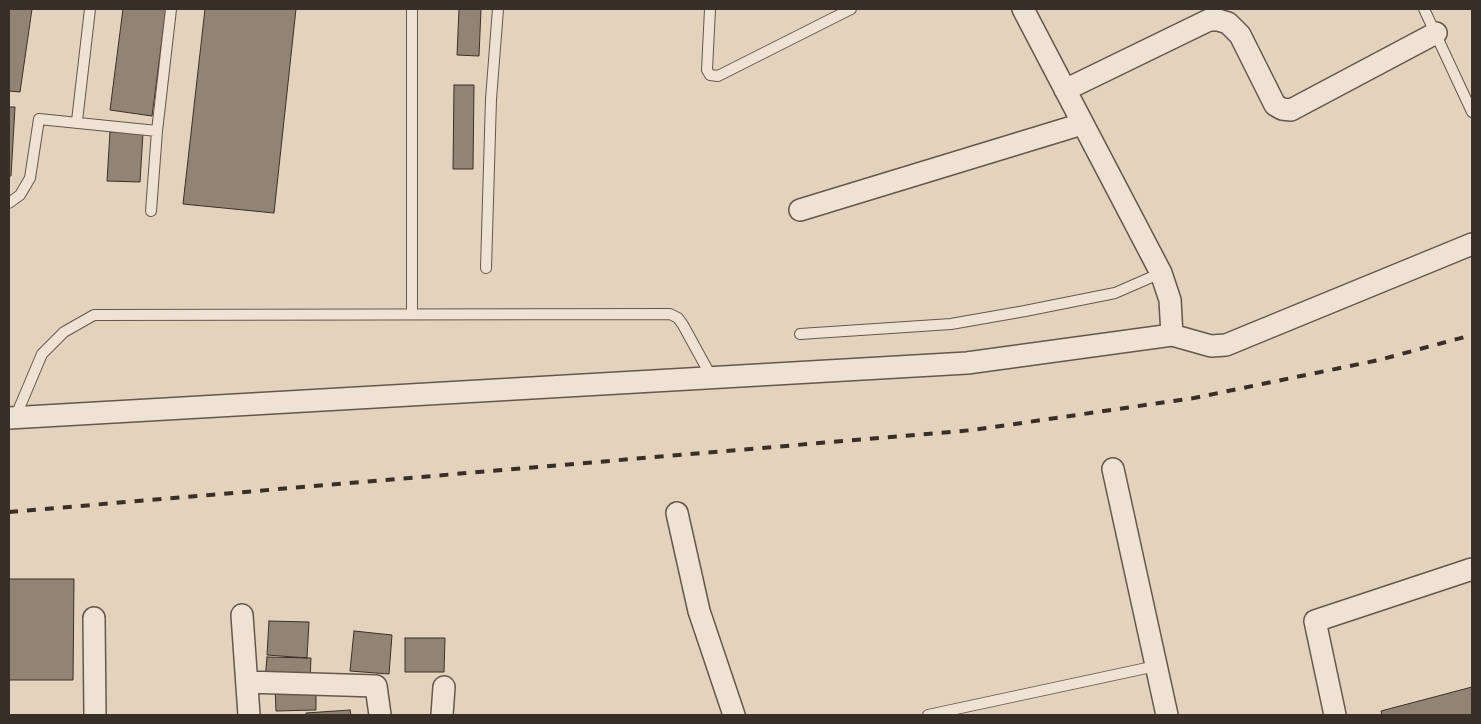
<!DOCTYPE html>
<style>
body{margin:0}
#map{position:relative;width:1481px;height:724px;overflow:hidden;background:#e4d3bc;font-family:"IM FELL French Canon",serif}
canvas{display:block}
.frame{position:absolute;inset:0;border:10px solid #3a2e28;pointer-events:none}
</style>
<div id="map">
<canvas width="1481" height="724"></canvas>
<div class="frame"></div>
</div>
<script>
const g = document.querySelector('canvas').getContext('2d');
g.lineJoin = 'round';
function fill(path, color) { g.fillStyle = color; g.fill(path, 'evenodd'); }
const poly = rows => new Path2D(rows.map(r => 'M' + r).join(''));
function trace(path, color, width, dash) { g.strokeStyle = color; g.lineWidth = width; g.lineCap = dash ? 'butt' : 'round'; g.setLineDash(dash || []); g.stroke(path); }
const building = poly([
 [9,9,32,9,20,92,9,91,9,9],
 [123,9,166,9,152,116,110,110,123,9],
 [205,9,296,9,274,213,183,204,205,9],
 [459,9,481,9,479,56,457,55,459,9],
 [454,85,474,85,473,169,453,169,454,85],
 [9,107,15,107,11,176,9,176,9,107],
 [110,132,143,133,140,182,107,181,110,132],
 [9,579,74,579,73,680,9,680,9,579],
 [269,621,309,622,307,658,267,655,269,621],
 [354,631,392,635,389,674,350,671,354,631],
 [405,638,445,638,444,672,405,672,405,638],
 [267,657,311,658,310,680,265,680,267,657],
 [316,686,316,710,276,711,275,687,316,686],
 [1472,687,1472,715,1382,715,1381,711,1472,687],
 [350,710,351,715,306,715,306,713,350,710]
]);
fill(building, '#928475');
trace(building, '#3a2e28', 1);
const service = poly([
 [710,9,707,70,710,75,718,76,851,9],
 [1424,9,1472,112],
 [77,121,90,9],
 [9,203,20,195,30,178,39,119,157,131],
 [151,211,157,131,171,9],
 [486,268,491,99,498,9],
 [412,314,412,9],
 [800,334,951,324,1025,311,1115,293,1161,273],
 [15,418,42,354,64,332,94,315,670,314,678,318,683,325,712,378],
 [928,715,1156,666]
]);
const minor = poly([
 [1023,9,1161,273,1170,300,1172,335],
 [1065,90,1209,20,1218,20,1228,23,1240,35,1275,105,1282,109,1291,110,1436,33],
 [800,210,1082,124],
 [9,418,967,363,1172,335,1211,346,1226,345,1472,244],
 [1113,469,1167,715],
 [677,513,699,611,734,715],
 [242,615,249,715],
 [94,618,95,715],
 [247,682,376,686,380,715],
 [442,715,444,687],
 [1335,715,1315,621,1472,569]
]);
trace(service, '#64574d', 12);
trace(minor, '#64574d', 24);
trace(service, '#ede2d3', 10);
trace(minor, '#ede2d3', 21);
trace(poly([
 [9,512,973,430,1194,398,1379,360,1472,335]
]), '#3a2e28', 4, [9, 9]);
</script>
